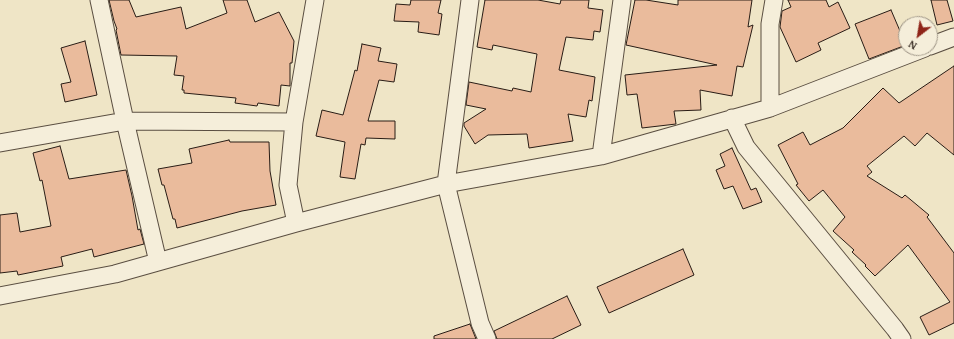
<!DOCTYPE html>
<style>
body{margin:0}
#map{position:relative;width:954px;height:339px;overflow:hidden;background:#efe5c6;font-family:"Gentium Book Plus",serif}
canvas{display:block}
.north{position:absolute;left:898px;top:16px;width:40px;height:40px;box-sizing:border-box;background:#f5eeda;border:1px solid #a39a8b;border-radius:50%;rotate:211deg;font-size:11px;font-weight:700;line-height:16px;text-align:center;color:#281c15}
.north::after{content:'';display:block;margin:auto;width:14px;height:18px;background:#8f2418;clip-path:polygon(50% 0,100% 100%,50% 72%,0 100%)}
</style>
<div id="map">
<canvas width="954" height="339"></canvas>
<div class="north">N</div>
</div>
<script>
const g = document.querySelector('canvas').getContext('2d');
g.lineJoin = 'round';
function fill(path, color) { g.fillStyle = color; g.fill(path, 'evenodd'); }
const poly = rows => new Path2D(rows.map(r => 'M' + r).join(''));
function trace(path, color, width, dash) { g.strokeStyle = color; g.lineWidth = width; g.lineCap = dash ? 'butt' : 'round'; g.setLineDash(dash || []); g.stroke(path); }
const building = poly([
 [109,0,129,0,136,17,181,7,186,29,227,13,223,0,247,0,255,22,279,12,294,41,292,63,290,63,290,86,281,85,279,106,258,103,257,106,235,103,236,98,184,93,184,90,182,90,184,76,174,75,177,56,121,55,116,30,117,29,114,21,109,0],
 [411,0,441,0,438,13,442,14,439,35,418,32,419,22,394,21,396,4,410,5,411,0],
 [485,0,538,0,560,4,561,0,589,0,588,8,603,10,600,32,594,31,593,40,566,37,559,70,595,77,592,101,589,100,586,117,568,114,573,141,529,148,527,134,488,135,475,144,464,126,464,123,486,109,466,105,469,82,512,91,513,88,531,92,537,54,493,45,492,50,477,47,485,0],
 [635,0,646,0,678,5,678,0,752,0,748,27,753,25,743,67,737,66,732,96,700,90,701,110,674,111,676,124,642,128,637,94,627,95,625,75,717,65,626,45,635,0],
 [788,0,826,0,829,7,838,2,850,28,818,43,821,50,796,62,780,27,782,11,791,7,788,0],
 [931,0,947,0,953,21,937,25,931,0],
 [891,10,906,45,869,59,855,24,891,10],
 [85,41,97,95,65,102,61,84,71,82,61,48,85,41],
 [362,44,381,48,378,61,397,64,394,82,379,80,368,121,395,121,395,139,366,138,365,145,361,144,355,179,340,177,345,142,316,136,322,110,343,115,355,70,357,71,362,44],
 [954,66,954,155,927,133,915,146,904,136,867,166,872,172,867,176,902,198,905,195,929,215,927,217,954,253,954,323,929,335,920,317,950,302,908,245,875,276,865,266,866,265,852,252,854,250,833,231,845,217,823,190,809,201,796,185,798,184,778,145,803,132,810,145,843,128,883,88,899,103,954,66],
 [229,140,230,142,269,142,270,171,276,205,242,211,177,228,175,219,173,219,164,185,162,185,158,169,192,163,189,149,229,140],
 [60,146,69,179,126,170,132,196,138,230,140,229,144,244,94,257,92,249,61,257,63,266,18,275,17,271,0,273,0,215,17,213,20,232,51,226,42,180,40,181,33,153,60,146],
 [732,148,751,190,756,188,762,202,743,209,733,186,724,189,716,170,725,166,720,154,732,148],
 [683,249,694,275,609,313,597,287,683,249],
 [567,296,581,325,552,339,497,339,494,331,567,296],
 [470,324,476,339,434,339,434,336,470,324]
]);
fill(building, '#eabb9c');
trace(building, '#281c15', 1);
const street = poly([
 [99,0,125,121,158,262],
 [470,0,446,184,480,323,487,339],
 [930,46,954,37],
 [770,108,770,24,774,0],
 [732,118,746,147,895,329,902,339],
 [0,143,125,121,294,122],
 [601,156,622,0],
 [296,223,288,185,294,122,315,0],
 [0,296,115,274,296,223,446,184,601,156,770,108,925,48]
]);
trace(street, '#5a4e41', 19);
trace(street, '#f5eeda', 17);
</script>
